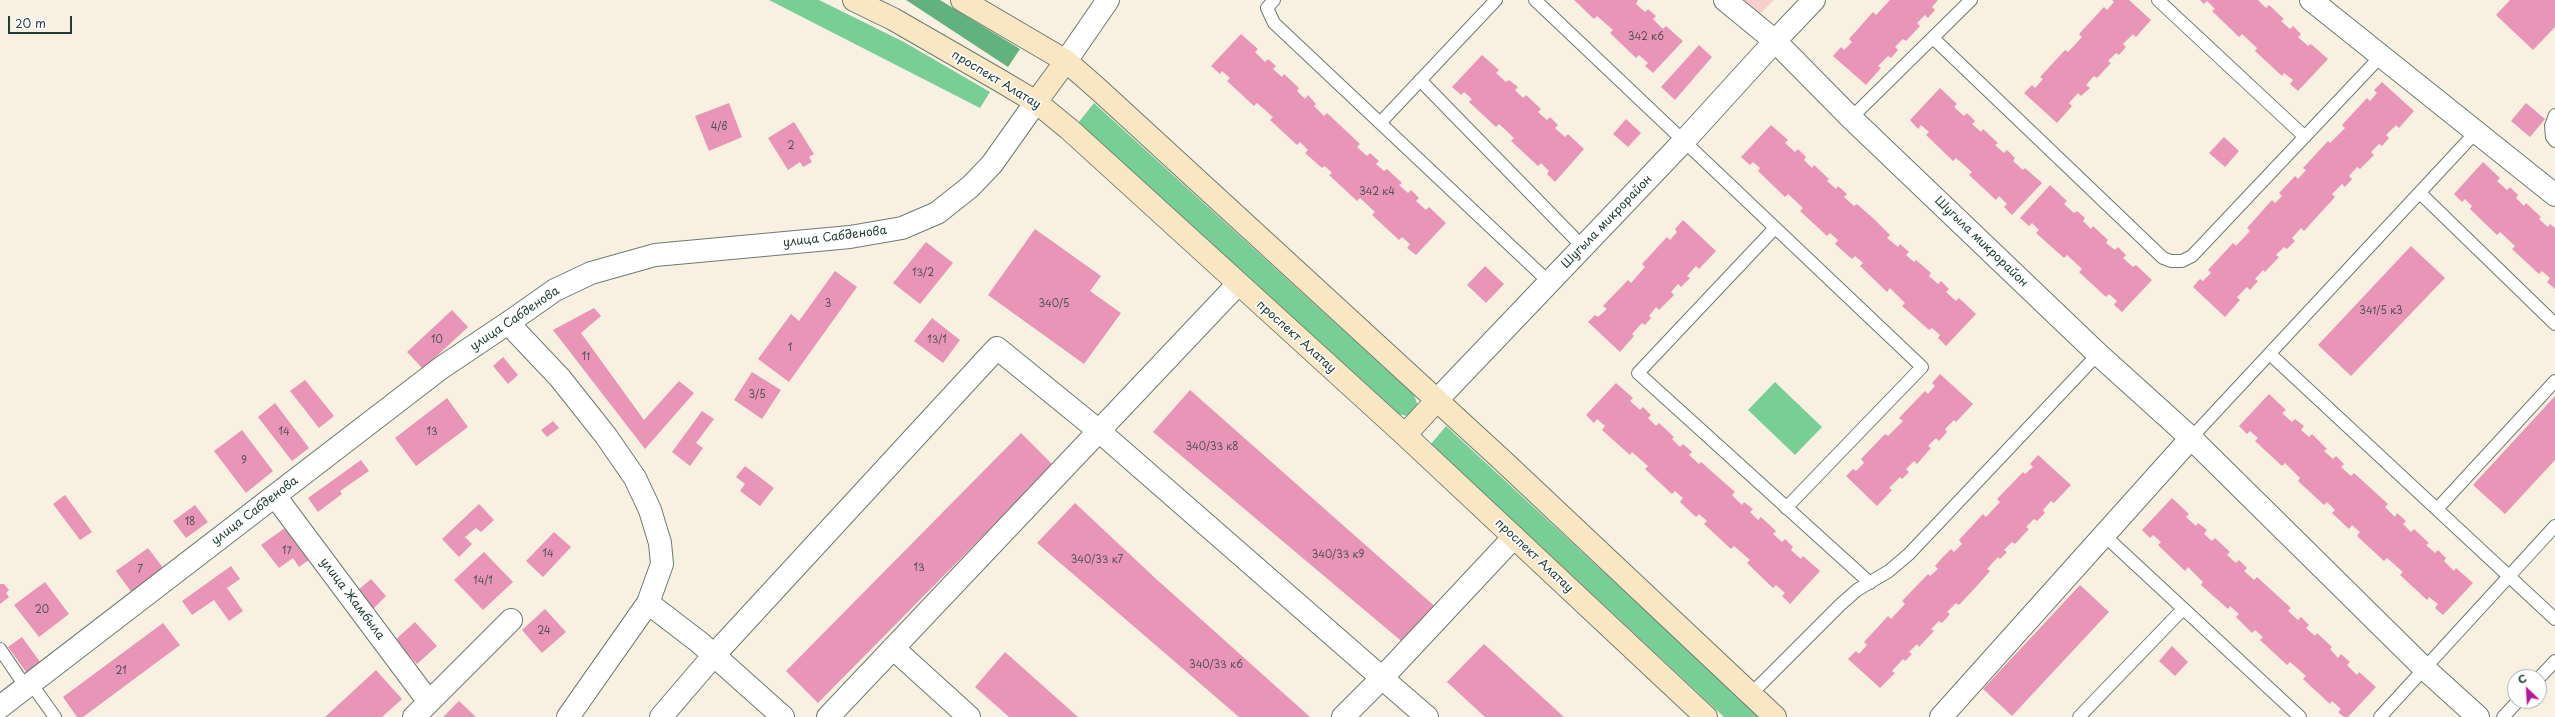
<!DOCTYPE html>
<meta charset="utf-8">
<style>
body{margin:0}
#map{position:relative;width:2555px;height:717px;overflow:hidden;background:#f8f1e2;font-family:"Playpen Sans",sans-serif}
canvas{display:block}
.north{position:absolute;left:2507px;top:669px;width:40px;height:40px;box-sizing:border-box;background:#fff;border:1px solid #a5b1ae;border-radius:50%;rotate:335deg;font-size:11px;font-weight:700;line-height:16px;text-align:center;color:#1f3d34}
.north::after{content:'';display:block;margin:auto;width:14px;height:18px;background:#b5179e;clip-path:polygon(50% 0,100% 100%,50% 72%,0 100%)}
.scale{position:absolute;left:8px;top:16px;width:64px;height:18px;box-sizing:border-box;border:2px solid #1f3d34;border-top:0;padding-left:5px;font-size:12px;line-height:14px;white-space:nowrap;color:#1f3d34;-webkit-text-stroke:3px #fff;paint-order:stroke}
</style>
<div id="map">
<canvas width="2555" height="717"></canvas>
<div class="north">С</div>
<div class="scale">20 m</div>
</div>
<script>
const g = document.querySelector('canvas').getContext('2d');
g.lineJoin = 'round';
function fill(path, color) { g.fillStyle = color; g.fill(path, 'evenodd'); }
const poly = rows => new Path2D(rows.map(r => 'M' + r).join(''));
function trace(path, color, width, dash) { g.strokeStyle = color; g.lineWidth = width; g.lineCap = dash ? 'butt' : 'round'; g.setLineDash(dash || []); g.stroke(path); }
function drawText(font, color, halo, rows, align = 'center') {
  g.font = font + ' "Playpen Sans",sans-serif'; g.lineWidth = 3.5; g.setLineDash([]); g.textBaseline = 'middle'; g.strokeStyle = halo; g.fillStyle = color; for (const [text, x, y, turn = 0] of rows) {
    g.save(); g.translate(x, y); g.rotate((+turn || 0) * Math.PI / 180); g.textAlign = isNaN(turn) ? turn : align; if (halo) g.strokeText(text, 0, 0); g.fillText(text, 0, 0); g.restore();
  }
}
fill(poly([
 [1741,0,1774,0,1758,16]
]), '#f7d0cd');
fill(poly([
 [769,0,819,0,904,42,990,92,980,108],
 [1094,103,1414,395,1418,406,1407,416,1398,414,1078,123],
 [1775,382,1822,427,1795,455,1748,410],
 [1446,426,1760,717,1724,717,1431,444]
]), '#77cf95');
fill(poly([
 [906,0,940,0,1020,49,1008,67]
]), '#61b27e');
fill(poly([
 [1574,0,1638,0,1636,4,1645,12,1648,9,1656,16,1653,19,1663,29,1666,26,1683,41,1653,73,1645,66,1648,63,1639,55,1636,58,1610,33,1613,30,1597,16,1594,19],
 [1890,0,1938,0,1932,7,1935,10,1928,18,1925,15,1917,23,1920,26,1906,41,1903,39,1895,47,1898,50,1891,58,1888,56,1878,66,1881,68,1866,85,1833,56,1841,47,1844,50,1852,42,1849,39,1873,12,1876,15],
 [2112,0,2129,0,2151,20,2136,37,2133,34,2123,44,2126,47,2119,55,2116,53,2108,61,2111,63,2097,78,2094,76,2086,85,2090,88,2081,96,2078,93,2069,103,2072,106,2057,123,2024,93,2032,85,2035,88,2043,79,2040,77,2065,50,2068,52,2082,37,2079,34,2104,7,2107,10,2114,2],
 [2200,0,2258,0,2266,8,2269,5,2284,19,2281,21,2290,29,2293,26,2301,34,2298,37,2308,46,2311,44,2328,59,2298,91,2290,84,2293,80,2284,73,2282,76,2255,51,2257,48,2242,34,2239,37,2212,11,2215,9,2207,1,2204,4],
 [2510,0,2555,0,2555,27,2533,50,2496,15],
 [1241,34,1258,49,1255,52,1265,62,1268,59,1276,66,1273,69,1282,77,1284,74,1299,88,1297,91,1305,99,1308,95,1316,104,1314,106,1324,116,1327,113,1360,144,1357,147,1367,156,1370,153,1379,161,1376,164,1384,171,1387,169,1402,183,1399,185,1408,193,1411,190,1419,198,1416,201,1426,210,1429,207,1446,223,1416,255,1407,248,1410,244,1402,237,1399,240,1372,215,1375,212,1360,198,1357,201,1329,175,1332,173,1325,166,1322,168,1305,153,1308,150,1300,142,1297,145,1270,120,1273,117,1257,103,1254,106,1227,81,1230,78,1222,71,1220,74,1211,66],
 [1699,45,1712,57,1675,100,1661,87],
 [1482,55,1499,70,1496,73,1506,82,1509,80,1518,87,1515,90,1523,98,1526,95,1541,109,1538,112,1547,120,1550,117,1558,125,1555,128,1565,137,1568,134,1584,149,1555,182,1547,174,1549,171,1541,163,1538,166,1511,141,1514,138,1499,124,1496,127,1469,102,1472,99,1464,92,1461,95,1452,87],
 [2382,82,2414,111,2399,128,2396,125,2386,135,2389,138,2382,146,2379,144,2371,152,2374,155,2360,169,2357,167,2349,176,2352,179,2345,187,2342,184,2332,194,2335,197,2304,231,2301,228,2292,238,2295,241,2287,249,2284,247,2276,255,2279,257,2265,272,2263,270,2255,279,2258,281,2250,290,2247,287,2237,297,2240,300,2225,317,2193,287,2200,279,2203,281,2211,273,2208,270,2233,243,2236,246,2250,231,2247,228,2272,200,2275,203,2282,196,2279,193,2295,176,2298,179,2306,170,2303,168,2328,141,2330,143,2345,128,2342,125,2367,98,2370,101,2377,93,2374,90],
 [1940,88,1957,104,1954,107,1964,116,1967,113,1975,121,1972,124,1981,132,1983,129,1998,143,1995,145,2004,153,2007,150,2015,158,2013,161,2023,170,2025,168,2042,183,2012,215,2004,207,2007,204,1999,196,1996,200,1969,175,1972,172,1956,158,1953,161,1926,135,1929,132,1921,125,1918,129,1910,120],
 [729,103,742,137,709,151,695,116],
 [2526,103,2545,119,2530,137,2511,121],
 [1626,119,1641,133,1628,147,1613,134],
 [794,122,814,154,809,157,812,162,803,167,800,162,788,170,768,138],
 [1771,125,1788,140,1785,143,1795,152,1798,149,1806,157,1804,160,1812,168,1814,165,1829,179,1827,181,1836,189,1838,186,1847,194,1844,197,1854,206,1857,204,1874,219,1890,235,1887,238,1898,247,1900,244,1909,252,1906,255,1914,262,1916,260,1931,273,1929,276,1938,284,1941,281,1949,289,1946,292,1956,301,1959,298,1976,314,1946,346,1938,338,1940,335,1932,328,1929,330,1902,306,1905,303,1890,288,1887,292,1860,266,1863,263,1855,256,1852,259,1835,244,1838,240,1830,233,1827,236,1800,211,1803,208,1788,194,1785,197,1758,171,1760,168,1753,162,1750,165,1741,157],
 [2224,137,2239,151,2225,167,2209,153],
 [2483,162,2500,178,2497,181,2507,190,2510,187,2518,195,2516,198,2524,206,2526,203,2541,217,2539,219,2548,227,2550,224,2555,228,2555,289,2547,282,2550,278,2542,271,2539,274,2512,249,2515,246,2500,232,2497,235,2470,209,2472,206,2465,199,2462,202,2454,194],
 [2050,185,2067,201,2064,204,2074,213,2077,211,2085,218,2083,221,2091,229,2093,226,2108,240,2106,243,2115,250,2118,247,2126,255,2123,258,2133,267,2136,265,2152,280,2122,312,2114,305,2117,301,2109,294,2106,297,2079,272,2082,269,2067,255,2064,258,2036,233,2039,230,2032,223,2029,226,2020,218],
 [1683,220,1716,251,1699,269,1696,266,1687,276,1690,278,1681,287,1678,284,1671,292,1674,295,1659,310,1656,307,1649,316,1651,318,1645,325,1642,323,1632,334,1634,336,1620,352,1588,322,1595,315,1598,317,1607,309,1603,306,1628,280,1631,283,1645,267,1642,264,1667,237,1670,240,1677,232,1675,229],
 [1035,229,1101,276,1090,291,1121,313,1084,364,988,295],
 [926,242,953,263,920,304,893,283],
 [2411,246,2445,278,2351,376,2318,345],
 [1485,266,1504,284,1486,303,1467,285],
 [835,271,857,287,789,382,758,359,791,314,799,321],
 [594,308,601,316,581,333,644,420,679,381,694,393,645,449,553,330],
 [452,310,468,327,423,369,407,352],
 [932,318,960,340,943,363,914,341],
 [503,357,518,375,508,384,493,366],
 [752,372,781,390,762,419,734,400],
 [1940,374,1973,404,1956,422,1954,420,1945,429,1947,432,1939,441,1936,438,1928,446,1931,448,1917,464,1914,461,1906,469,1909,472,1902,479,1900,477,1889,488,1892,490,1877,506,1846,476,1853,469,1856,471,1864,463,1861,459,1885,434,1888,436,1903,421,1899,418,1925,391,1928,394,1935,386,1932,383],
 [305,380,334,416,319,428,290,391],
 [1616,383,1633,398,1630,401,1640,410,1643,407,1651,415,1648,418,1656,426,1659,423,1674,437,1672,439,1680,447,1683,444,1692,452,1689,455,1699,464,1701,462,1735,492,1732,495,1742,505,1744,502,1753,509,1750,512,1758,520,1761,517,1776,531,1773,534,1782,542,1785,539,1793,547,1791,550,1801,559,1803,556,1820,571,1790,604,1782,596,1785,593,1776,585,1773,588,1747,563,1750,560,1734,546,1731,549,1704,524,1707,521,1699,514,1696,517,1680,502,1683,498,1675,491,1672,494,1645,469,1648,466,1632,452,1630,455,1602,430,1605,426,1597,419,1594,423,1586,415],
 [1190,390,1439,610,1406,645,1153,432],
 [2269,394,2286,410,2282,413,2292,422,2295,419,2304,426,2301,430,2309,437,2312,434,2327,449,2324,451,2333,459,2336,456,2344,464,2341,467,2351,476,2354,473,2388,504,2385,507,2395,517,2397,513,2406,521,2403,524,2411,532,2414,529,2429,543,2426,545,2435,553,2438,550,2446,558,2444,561,2454,571,2456,568,2473,583,2443,615,2435,608,2438,604,2429,597,2427,600,2400,575,2403,572,2387,558,2384,561,2357,536,2360,532,2352,525,2349,529,2332,513,2335,510,2327,502,2324,505,2298,481,2300,478,2285,463,2282,466,2255,441,2258,438,2250,431,2247,434,2239,426],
 [2555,396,2555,460,2505,514,2473,485],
 [447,398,468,427,416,466,395,438],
 [275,403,309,448,292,461,258,417],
 [702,411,714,419,696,443,703,448,690,466,672,452],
 [553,421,559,428,547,437,541,430],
 [242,430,273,471,246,493,214,451],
 [1021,433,1053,465,818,703,786,671],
 [2038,455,2071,485,2054,503,2051,501,2043,510,2045,513,2037,521,2034,519,2026,527,2029,529,2015,544,2012,542,2004,550,2007,552,2000,559,1998,557,1987,569,1990,571,1976,587,1959,605,1956,603,1947,612,1950,614,1942,623,1939,621,1931,629,1934,631,1919,647,1917,644,1909,652,1912,654,1905,661,1903,659,1892,671,1895,673,1880,688,1848,659,1856,651,1859,654,1867,645,1864,642,1888,616,1891,619,1905,604,1902,601,1928,574,1930,576,1938,569,1935,566,1943,557,1951,549,1954,552,1962,544,1959,540,1983,514,1986,517,2000,502,1997,499,2023,472,2025,474,2033,467,2030,464],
 [361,460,369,471,340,491,342,494,318,512,308,498],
 [745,466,774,488,760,506,740,491,745,484,736,477],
 [65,495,92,532,80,540,53,504],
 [2172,498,2189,514,2186,517,2196,526,2198,523,2207,530,2204,534,2212,541,2215,538,2230,552,2227,555,2236,563,2239,560,2247,568,2244,571,2254,580,2257,577,2291,608,2288,611,2298,620,2301,617,2309,625,2306,628,2315,636,2317,633,2332,647,2330,649,2338,658,2341,654,2350,662,2347,665,2357,675,2359,672,2376,687,2348,717,2344,717,2338,712,2341,709,2332,701,2330,704,2303,679,2306,676,2290,662,2287,665,2260,640,2263,637,2255,630,2252,633,2236,617,2239,614,2230,606,2228,609,2201,585,2203,582,2188,567,2185,571,2158,545,2161,542,2153,535,2150,538,2142,530],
 [1075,503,1154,577,1310,717,1239,717,1037,543],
 [479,504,494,520,481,532,476,528,465,537,472,544,459,557,442,539],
 [195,505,208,522,186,538,173,521],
 [289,525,313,557,299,567,293,558,279,568,261,545],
 [554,532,571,547,543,577,526,561],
 [148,548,164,569,132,593,116,571],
 [484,552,513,582,483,610,454,580],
 [231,566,240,579,227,588,243,611,229,621,214,600,192,615,182,601],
 [371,579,386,596,373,609,357,591],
 [45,582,69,614,39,637,14,605],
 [0,584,4,584,9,590,6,593,9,597,0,604],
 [2080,585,2109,612,2012,716,1983,689],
 [545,609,566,632,542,653,522,630],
 [415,622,437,646,417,664,395,640],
 [163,623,180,645,83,717,77,717,63,697],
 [22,637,43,666,29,676,8,647],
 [1484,644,1564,717,1485,717,1447,682],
 [2172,646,2188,662,2175,676,2159,661],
 [1005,652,1078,717,1009,717,975,687],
 [376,670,402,699,382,717,325,717],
 [459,701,476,717,443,717]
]), '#e995b7');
const service = poly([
 [1274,0,1267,8,1274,23,1549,282],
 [1535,0,1922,367,1786,508],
 [2158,0,2305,137],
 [1933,38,2163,258,2171,261,2182,261,2192,256,2381,56],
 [1420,80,1583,247],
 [2555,115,2551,126,2552,137,2555,141],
 [1851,118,1971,0],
 [1380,123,1496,0],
 [2420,193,2555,324],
 [1774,229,1638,373,1870,583],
 [2271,355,2555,619],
 [2191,438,2476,132],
 [2437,509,2555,381],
 [2105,536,2300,717],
 [0,649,25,686],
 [2539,678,2555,661],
 [30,682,55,717],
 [1751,694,1840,605,1857,590,1889,571,1909,554,2098,354],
 [2079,717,2183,609],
 [2380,717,2555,526],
 [2503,717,2518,701]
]);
const minor = poly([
 [1814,0,1775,41,1851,118,2098,354,2191,438,2425,669,2478,717],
 [2311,0,2555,195],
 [1437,400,1684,141,1775,41,1725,0],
 [275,496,429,702],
 [648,603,699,642,783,717],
 [893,648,969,717],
 [0,707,441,368,508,323],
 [414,717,511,620],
 [661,717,714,655,997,348,1099,431,1382,678,1343,717],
 [828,717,1238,284],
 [1427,717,1382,678,1514,537],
 [1941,717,2191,438]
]);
const tertiary = poly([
 [1066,61,1108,0],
 [568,717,648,603,662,564,660,543,650,510,635,478,606,436,560,378,508,323,555,290,591,273,655,255,850,237,902,228,937,213,970,187,992,164,1036,102]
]);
const secondary = poly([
 [854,0,893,19,999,80,1036,102,1069,129,1405,435,1706,717],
 [962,0,1066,61,1098,89,1502,460,1775,717],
 [1036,102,1066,61],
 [1405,435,1437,400]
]);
trace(service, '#6b7c71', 14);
trace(minor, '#6b7c71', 24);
trace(tertiary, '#6b7c71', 24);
trace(secondary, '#6b7c71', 24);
trace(service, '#fff', 12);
trace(minor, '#fff', 22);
trace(tertiary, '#fff', 22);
trace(secondary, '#f9e7c3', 22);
drawText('10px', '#525355', null, [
 ["342 к6",1646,37],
 ["4/в",719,127],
 ["2",791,146],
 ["342 к4",1377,192],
 ["13/2",923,273],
 ["3",828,304],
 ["340/5",1054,304],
 ["341/5 к3",2381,311],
 ["10",437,340],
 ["13/1",937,340],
 ["1",790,348],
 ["11",586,357],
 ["3/5",757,395],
 ["14",284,432],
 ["13",432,432],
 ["340/33 к8",1212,447],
 ["9",244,461],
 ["18",190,522],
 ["17",287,551],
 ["14",548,554],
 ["340/33 к9",1338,555],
 ["340/33 к7",1097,560],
 ["13",919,568],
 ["7",140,570],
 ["14/1",483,581],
 ["20",42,610],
 ["24",544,631],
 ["340/33 к6",1216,665],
 ["21",121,671]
]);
drawText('12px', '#1f3d34', '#fff', [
 ["проспект Алатау",996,80,31],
 ["Шугыла микрорайон",1607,222,-46],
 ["улица Сабденова",835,237,-7],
 ["Шугыла микрорайон",1981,242,44],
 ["улица Сабденова",515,319,-34],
 ["проспект Алатау",1296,337,42],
 ["улица Сабденова",255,511,-37],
 ["проспект Алатау",1534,556,43],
 ["улица Жамбыла",352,599,53]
]);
</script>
